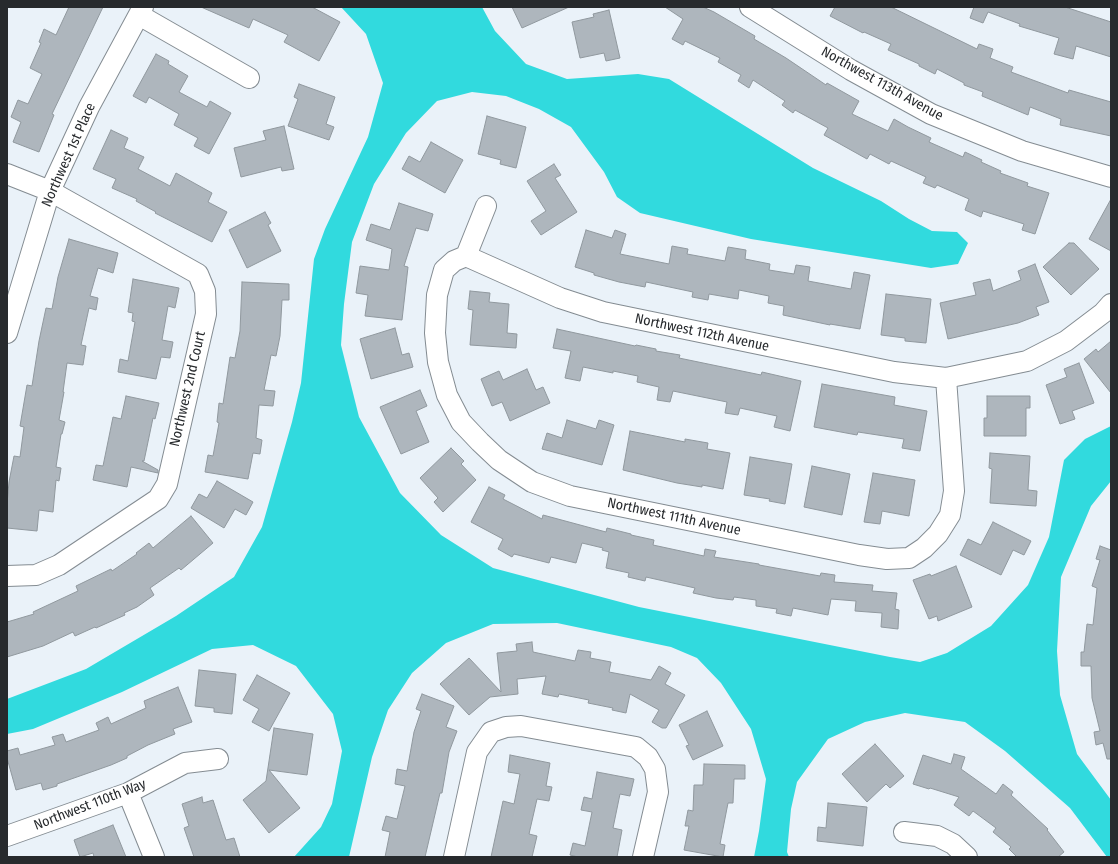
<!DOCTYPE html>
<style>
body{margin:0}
#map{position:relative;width:1118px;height:864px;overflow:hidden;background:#eaf2f9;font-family:"Fira Sans Condensed",sans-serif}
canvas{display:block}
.frame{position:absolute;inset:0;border:8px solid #272a2d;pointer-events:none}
</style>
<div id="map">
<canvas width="1118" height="864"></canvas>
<div class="frame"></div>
</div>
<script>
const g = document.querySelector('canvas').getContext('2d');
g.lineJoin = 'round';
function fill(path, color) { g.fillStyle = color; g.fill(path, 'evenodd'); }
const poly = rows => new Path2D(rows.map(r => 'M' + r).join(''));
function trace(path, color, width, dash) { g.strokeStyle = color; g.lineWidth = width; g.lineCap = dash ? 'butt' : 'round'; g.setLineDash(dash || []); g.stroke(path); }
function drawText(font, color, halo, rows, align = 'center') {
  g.font = font + ' "Fira Sans Condensed",sans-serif'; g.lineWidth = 3; g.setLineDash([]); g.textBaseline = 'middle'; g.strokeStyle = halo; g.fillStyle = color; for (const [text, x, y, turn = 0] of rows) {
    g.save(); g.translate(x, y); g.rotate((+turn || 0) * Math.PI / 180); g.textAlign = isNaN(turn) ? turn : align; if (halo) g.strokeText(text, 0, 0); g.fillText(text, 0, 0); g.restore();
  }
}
fill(poly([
 [341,7,482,7,495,31,526,64,567,79,638,74,669,79,813,168,881,201,909,219,932,231,957,232,968,243,958,264,931,268,751,239,640,213,617,197,604,172,571,127,539,109,506,96,472,92,437,101,406,133,374,184,352,242,344,304,341,345,359,417,400,493,441,535,493,568,639,607,890,657,920,662,947,653,991,626,1028,585,1049,537,1064,460,1085,439,1111,426,1111,481,1091,506,1061,577,1057,651,1060,695,1077,754,1111,800,1111,857,1107,857,1070,808,1005,751,965,722,905,713,865,722,828,739,797,782,791,809,787,852,789,857,754,857,759,831,766,779,751,729,721,683,697,658,671,647,557,623,493,624,446,643,412,673,388,710,372,757,349,857,294,857,321,827,332,804,342,751,333,714,296,666,253,645,212,649,122,692,33,729,7,734,7,699,86,669,176,616,234,577,262,527,292,422,301,383,314,259,325,229,368,137,383,83,366,34]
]), '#31dade');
const building = poly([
 [69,7,103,7,52,114,54,115,39,152,13,142,21,122,11,117,18,100,28,104,42,74,30,68,41,43,39,42,44,29,56,35,69,7],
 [201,7,312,7,340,22,319,61,284,42,288,35,253,19,249,28,201,7],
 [512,7,569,7,522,28,512,7],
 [665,7,703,7,714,12,755,36,754,39,786,58,826,85,827,83,859,101,852,114,888,131,894,119,908,127,931,138,929,142,963,157,965,152,982,160,981,162,1001,171,1000,173,1028,183,1027,186,1049,193,1035,234,1022,230,1024,224,983,211,981,217,965,210,969,199,937,185,935,188,923,183,926,177,891,161,889,164,870,154,867,159,824,135,828,128,795,110,793,113,782,105,785,101,753,80,749,88,738,81,741,75,718,62,720,58,685,41,683,45,672,39,683,19,665,7],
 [835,7,891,7,977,49,979,44,993,49,990,58,1013,67,1011,72,1068,93,1069,90,1111,102,1111,136,1060,125,1061,119,1030,107,1028,115,982,96,983,92,964,85,964,83,937,69,935,74,919,66,919,64,888,50,891,44,864,32,863,33,830,16,835,7],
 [974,7,1065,7,1111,22,1111,57,1076,46,1073,59,1054,54,1059,38,1019,26,1020,24,988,12,983,23,970,18,974,7],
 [609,10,620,58,606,61,604,53,580,58,572,22,594,17,593,14,609,10],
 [156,54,169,61,168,64,188,76,179,92,207,107,210,101,231,113,209,154,194,146,198,138,174,125,179,114,149,97,146,103,133,96,156,54],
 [299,84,335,97,326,124,334,127,329,140,288,126,298,99,294,97,299,84],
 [487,116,526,127,516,168,500,164,501,160,478,154,487,116],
 [284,126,294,169,282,171,281,167,241,177,234,148,266,140,263,131,284,126],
 [111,130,128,138,124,148,144,157,138,169,170,186,176,173,212,193,208,202,227,212,212,242,155,213,156,212,136,201,137,199,112,188,116,179,93,169,111,130],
 [431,142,463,160,445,193,402,169,409,156,420,162,431,142],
 [554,164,561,175,555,178,577,212,541,235,531,221,546,211,527,181,554,164],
 [1111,199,1111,251,1089,239,1111,199],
 [399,203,433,214,428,231,416,228,404,266,408,267,402,320,365,316,368,295,356,293,360,266,389,270,392,249,366,240,371,224,390,230,399,203],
 [265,212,271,223,268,225,281,251,247,268,229,230,265,212],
 [586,230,612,238,615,230,626,234,620,254,669,264,672,246,688,249,687,254,725,261,728,247,746,250,745,259,770,264,769,270,794,274,796,265,810,267,808,281,851,289,854,272,870,275,860,329,830,324,830,325,783,315,784,306,768,303,769,296,739,290,738,299,709,294,708,300,692,297,693,292,646,282,645,287,619,282,594,275,594,273,575,267,586,230],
 [69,239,118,253,113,273,98,268,90,296,98,298,96,310,89,308,81,345,86,346,83,365,67,363,63,392,64,392,59,420,65,422,62,434,61,434,56,467,61,468,59,481,56,480,53,512,39,510,37,531,7,528,7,504,9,482,14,456,20,457,24,427,20,426,27,385,32,386,39,341,46,308,52,309,58,277,69,239],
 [1069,243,1074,243,1099,269,1071,295,1043,267,1069,243],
 [1035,264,1049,302,1036,307,1039,315,1018,323,948,339,940,303,976,295,973,283,990,279,993,291,1021,280,1018,271,1035,264],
 [133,279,179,288,175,308,168,306,162,340,173,342,170,358,161,357,156,379,118,372,120,359,128,361,135,322,132,321,133,313,128,312,133,279],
 [242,282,289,284,289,300,282,300,280,336,276,356,271,355,264,390,275,391,273,406,259,405,256,438,262,440,260,454,253,453,248,479,205,472,208,455,213,456,219,423,217,422,219,403,223,404,230,357,235,358,240,331,242,282],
 [470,291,490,293,489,302,509,304,507,333,517,334,516,348,470,345,473,310,468,309,470,291],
 [886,294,931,299,926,343,905,341,905,338,881,335,886,294],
 [395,328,402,355,409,353,413,367,371,379,360,339,395,328],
 [557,329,635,346,636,345,656,349,656,351,680,355,679,358,761,375,762,372,801,381,790,431,774,427,777,416,740,408,738,415,725,413,727,402,673,391,670,402,657,400,659,387,637,382,638,376,613,371,613,373,583,367,580,381,565,378,571,351,553,348,557,329],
 [1111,341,1111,393,1084,359,1096,349,1098,352,1111,341],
 [1079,363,1094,403,1072,411,1075,419,1060,424,1046,385,1067,377,1064,369,1079,363],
 [527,369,536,390,543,387,550,403,510,421,502,402,492,406,481,379,499,371,503,380,527,369],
 [822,384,895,397,894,405,927,411,920,451,902,448,904,439,858,432,857,435,814,427,822,384],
 [420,390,427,406,416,411,429,442,401,454,380,407,420,390],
 [126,396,159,403,155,419,153,418,144,461,142,461,158,470,158,473,131,467,127,487,93,480,96,465,103,466,113,417,121,419,126,396],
 [987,396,1030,396,1030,408,1026,408,1026,436,984,436,984,418,987,418,987,396],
 [567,420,596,429,599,420,614,425,602,465,542,449,547,433,562,438,567,420],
 [630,431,685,442,685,439,708,443,707,449,730,453,723,489,702,485,702,487,677,483,623,470,630,431],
 [451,448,464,461,461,464,476,480,443,512,434,502,438,498,420,478,451,448],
 [990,453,1030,456,1028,490,1037,491,1036,506,990,503,992,469,989,468,990,453],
 [750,457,792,464,785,504,769,501,770,499,744,495,750,457],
 [812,466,850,474,842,515,804,507,812,466],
 [873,473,915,480,909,516,882,511,880,524,864,522,873,473],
 [217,481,253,502,246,515,235,509,224,528,191,508,199,494,207,498,217,481],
 [489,487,505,495,503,499,542,519,543,515,606,532,607,528,631,534,631,535,654,540,653,545,704,556,705,549,716,551,714,557,759,564,759,565,820,576,821,573,835,575,834,582,873,585,872,591,897,593,895,609,899,610,898,629,881,627,882,613,855,611,856,601,831,599,828,615,793,608,791,616,776,613,777,609,756,606,756,600,734,597,733,600,716,598,693,593,695,588,646,577,645,581,628,577,629,573,606,568,609,552,602,550,603,548,582,543,576,563,551,557,549,563,514,554,512,557,498,549,503,539,471,522,489,487],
 [191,516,213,543,181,570,179,568,150,588,154,595,137,607,124,613,125,615,96,628,95,627,75,636,73,632,43,646,7,657,7,622,34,614,33,612,78,591,76,586,111,569,112,571,137,554,136,553,149,543,153,548,191,516],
 [993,522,1031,541,1024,555,1013,550,1001,575,960,555,968,539,981,545,993,522],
 [1100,546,1111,550,1111,759,1107,759,1103,743,1096,745,1094,732,1100,731,1092,698,1091,666,1081,666,1081,652,1084,652,1087,624,1093,625,1097,588,1092,586,1100,560,1096,559,1100,546],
 [956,566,972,607,938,621,937,616,929,619,913,580,930,574,931,576,956,566],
 [532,642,533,652,575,661,578,650,591,652,590,658,611,662,609,672,651,680,659,666,671,673,665,684,685,695,666,728,662,728,652,722,659,710,630,694,626,713,612,710,613,708,588,703,589,700,559,694,558,697,542,694,546,676,517,679,518,694,490,697,469,715,440,684,469,658,501,692,497,653,517,651,516,644,532,642],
 [199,670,236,674,232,714,214,712,214,708,195,706,199,670],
 [257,675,290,693,269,731,252,722,259,709,243,700,257,675],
 [178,687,192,722,173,729,175,734,148,745,127,756,127,758,111,765,57,784,57,786,43,790,41,783,16,790,7,758,7,751,18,748,20,755,55,745,52,737,63,734,66,742,99,730,96,723,108,717,111,724,146,708,144,701,178,687],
 [422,694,454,706,446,727,457,731,449,752,442,793,440,793,425,857,385,857,390,832,382,830,386,816,397,819,405,786,395,784,397,769,407,771,414,732,421,711,416,709,422,694],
 [707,711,723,746,693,760,686,746,689,745,679,725,707,711],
 [274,728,313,734,307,775,269,770,300,808,269,833,243,800,266,781,274,728],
 [875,744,904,776,890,788,886,784,867,802,842,774,875,744],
 [954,754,965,757,961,769,996,794,1003,784,1013,792,1011,795,1048,829,1047,830,1064,852,1058,857,1017,857,1009,849,1011,847,993,832,996,828,973,811,969,816,954,805,959,797,930,788,929,789,913,784,923,755,951,764,954,754],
 [510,755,550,763,546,786,552,787,549,801,537,799,529,834,537,836,532,857,491,857,503,801,514,804,520,774,508,772,510,755],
 [704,764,745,765,745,779,734,779,733,803,728,803,720,844,725,845,723,857,684,850,689,826,685,826,688,810,693,811,694,785,703,785,704,764],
 [597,772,634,779,630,796,620,794,613,828,622,830,617,857,578,857,570,855,573,843,585,846,592,812,581,810,584,797,592,799,597,772],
 [202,797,203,803,213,800,226,840,234,838,240,857,194,857,184,828,189,826,182,804,202,797],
 [828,803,867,807,863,846,817,841,818,827,826,828,828,803],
 [113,825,126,857,94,857,93,853,80,857,74,840,113,825]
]);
fill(building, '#aeb6bd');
trace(building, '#90989e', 1);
const minor = poly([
 [750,7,851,70,931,114,1022,151,1111,177],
 [139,15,249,78],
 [7,174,50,191,198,274,205,291,206,314,167,484,158,499,59,565,36,575,7,576],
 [486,206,466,256,454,261,444,270,437,295,435,333,438,362,447,395,461,422,480,442,499,460,532,482,570,496,859,555,887,559,909,558,924,548,938,534,950,515,954,491,946,378],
 [466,256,560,298,603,312,894,372,946,378,1027,361,1066,341,1103,313,1111,304],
 [7,333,50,191,89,107,143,7],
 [128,793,154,857],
 [904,832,937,836,953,844,967,857],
 [7,836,128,793,185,763,218,759],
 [454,857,477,752,491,732,506,727,521,726,636,747,648,757,655,769,658,792,643,857]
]);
trace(minor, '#848c92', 22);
trace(minor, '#fff', 20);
drawText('14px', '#272a2d', '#fff', [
 ["Northwest 113th Avenue",882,84,29],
 ["Northwest 1st Place",69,155,-66],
 ["Northwest 112th Avenue",702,333,12],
 ["Northwest 2nd Court",188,389,-77],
 ["Northwest 111th Avenue",674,517,12],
 ["Northwest 110th Way",90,805,-21]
]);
</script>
